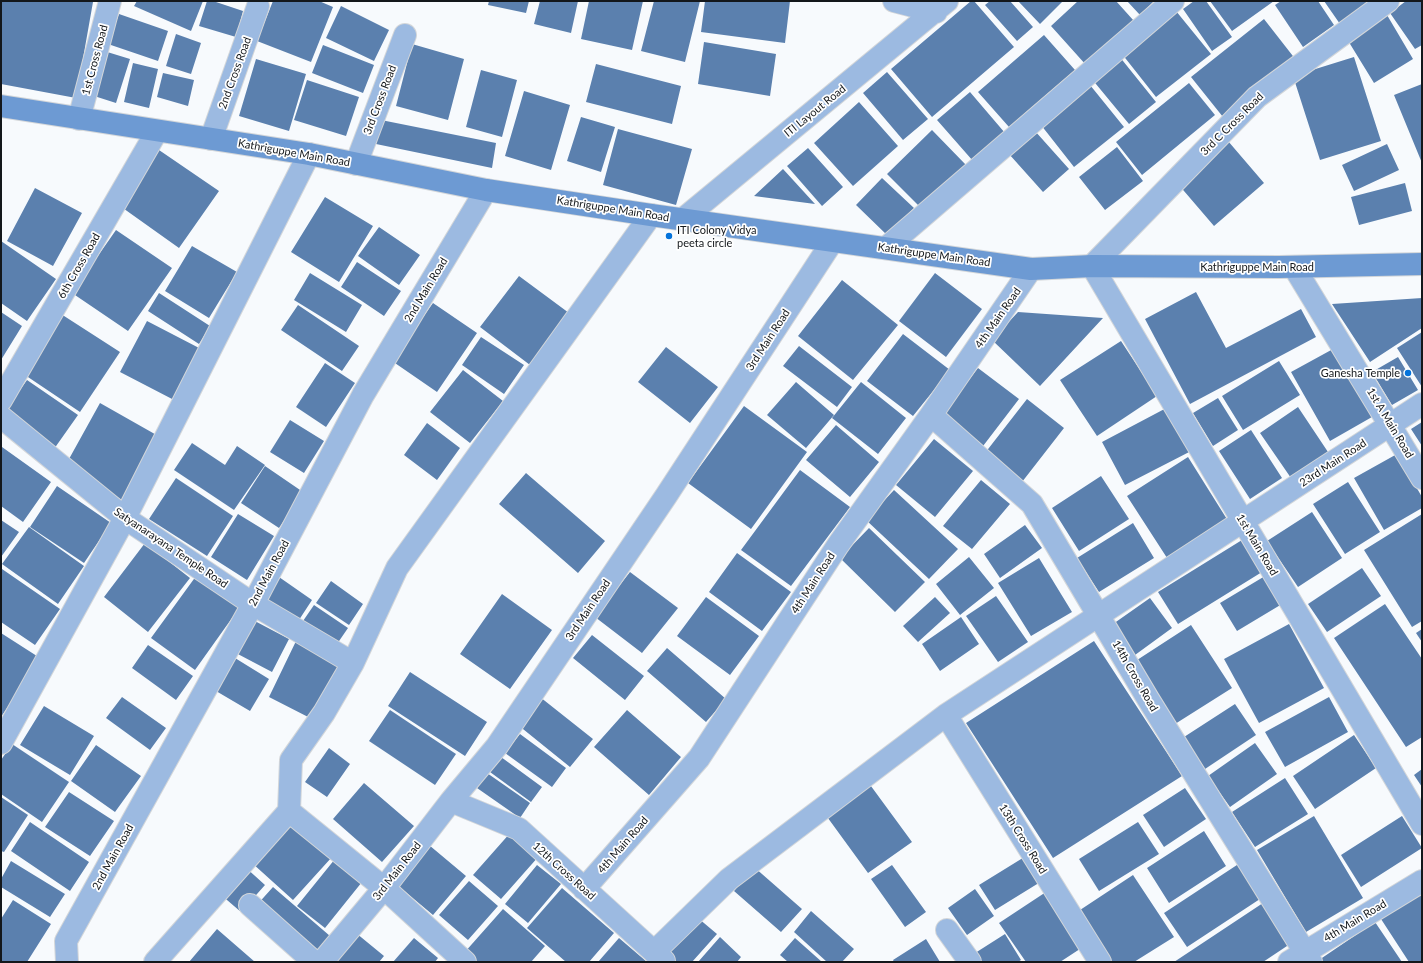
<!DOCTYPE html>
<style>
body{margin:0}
#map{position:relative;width:1423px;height:963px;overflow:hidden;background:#f7fafd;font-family:Lato,sans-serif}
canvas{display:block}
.frame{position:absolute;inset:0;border:2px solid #13171b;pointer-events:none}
</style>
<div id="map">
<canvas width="1423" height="963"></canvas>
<div class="frame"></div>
</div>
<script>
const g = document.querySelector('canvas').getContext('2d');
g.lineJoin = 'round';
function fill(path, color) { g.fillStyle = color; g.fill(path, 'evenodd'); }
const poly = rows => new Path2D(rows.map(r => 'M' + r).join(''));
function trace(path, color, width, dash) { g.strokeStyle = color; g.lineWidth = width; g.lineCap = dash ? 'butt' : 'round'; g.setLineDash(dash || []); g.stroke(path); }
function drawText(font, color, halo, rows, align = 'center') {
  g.font = font + ' Lato,sans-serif'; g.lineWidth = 3.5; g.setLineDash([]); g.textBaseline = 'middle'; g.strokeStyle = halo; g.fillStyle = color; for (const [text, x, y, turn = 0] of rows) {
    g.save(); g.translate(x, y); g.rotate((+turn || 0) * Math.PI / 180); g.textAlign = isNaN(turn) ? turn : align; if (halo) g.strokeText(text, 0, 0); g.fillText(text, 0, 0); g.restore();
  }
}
fill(poly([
 [1,1,93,2,76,98,1,84],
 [137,1,203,1,191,31,134,6],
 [207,1,213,1,243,11,236,37,199,26],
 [273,1,319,1,333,7,311,62,257,41],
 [489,1,529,1,526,13,488,5],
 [540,1,578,1,571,33,534,24],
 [589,1,643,1,632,50,581,39],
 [654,1,700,1,685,62,641,51],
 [705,1,790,1,785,43,701,32],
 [971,1,974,1,1014,47,932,117,891,69],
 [990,1,1010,1,1033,27,1017,41,985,5],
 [1018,1,1063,1,1040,24],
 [1078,1,1116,1,1134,21,1086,65,1051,26],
 [1127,1,1154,1,1140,15],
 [1194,1,1206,1,1232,37,1212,51,1183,9],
 [1210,1,1274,1,1232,31],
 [1281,1,1318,1,1334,25,1303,47,1275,5],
 [1324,1,1374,1,1340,24],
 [1406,1,1422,1,1422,45,1415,49,1390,13],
 [341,6,389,30,374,61,326,38],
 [1176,11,1211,54,1156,97,1122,54],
 [119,14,168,31,158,61,108,44],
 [1387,15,1413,59,1374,83,1347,39],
 [1264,19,1296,60,1223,117,1191,77],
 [176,34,201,43,191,74,166,66],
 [1044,35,1075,70,1009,127,978,92],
 [704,42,776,54,770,96,698,84],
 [412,44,464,59,448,120,396,106],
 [323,45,374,65,363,93,312,73],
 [104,51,130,59,116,103,91,95],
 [1119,56,1156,102,1129,124,1091,78],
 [1354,57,1381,141,1320,160,1293,76],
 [256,59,306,74,289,131,239,116],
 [133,63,158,69,149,108,124,102],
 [596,64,681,86,672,124,586,102],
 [481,70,517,80,502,137,466,127],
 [887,72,928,119,903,140,863,93],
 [163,73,194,80,188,106,157,97],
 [307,80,359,97,346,136,294,120],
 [1189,83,1215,115,1142,175,1116,142],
 [1422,84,1422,163,1394,95],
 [1090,85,1124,127,1074,167,1041,125],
 [524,91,570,105,551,170,505,156],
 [970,92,1005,133,973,161,937,120],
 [859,102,898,146,853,186,814,143],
 [581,117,615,127,601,172,567,161],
 [381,120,496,143,492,168,376,144],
 [618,129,692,149,676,205,603,185],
 [932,130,966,165,922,209,887,174],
 [1035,131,1069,169,1043,192,1009,154],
 [1228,141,1264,183,1214,226,1178,184],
 [1387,144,1399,170,1354,191,1342,165],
 [1117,147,1143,181,1105,210,1079,177],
 [808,148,843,187,822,206,787,166],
 [159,150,219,191,179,248,120,206],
 [783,169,815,204,754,196],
 [882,178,914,208,887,235,856,205],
 [1405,183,1412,211,1359,225,1351,197],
 [35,188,82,213,53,266,7,241],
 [325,197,373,226,339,282,291,252],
 [379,227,420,255,399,285,358,256],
 [116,230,172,268,128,331,72,293],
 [1,241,56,279,27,321,1,303],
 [192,246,237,272,209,318,165,291],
 [357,262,401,291,384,316,341,287],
 [310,273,362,305,346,332,294,300],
 [935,273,982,309,946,357,899,321],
 [519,276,569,313,530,365,480,327],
 [842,280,898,325,853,380,798,336],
 [1196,292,1226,348,1301,309,1316,337,1190,404,1145,319],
 [159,293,210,326,199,344,148,311],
 [1422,298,1422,328,1370,362,1332,304],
 [433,303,477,333,437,392,392,361],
 [298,305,359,346,342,371,281,330],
 [1,312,22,326,1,360],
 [1018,312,1103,318,1040,386,992,340],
 [61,314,120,352,80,412,22,373],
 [147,321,201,349,174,400,120,372],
 [1422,332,1422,387,1397,348],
 [903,334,950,370,913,416,867,381],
 [481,337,524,365,504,394,462,365],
 [1121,341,1157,396,1097,436,1060,380],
 [799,346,852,387,837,407,783,366],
 [666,347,718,387,690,423,638,382],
 [1333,349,1372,417,1330,441,1291,372],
 [1398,357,1418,390,1392,405,1372,372],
 [1279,361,1300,395,1243,430,1222,396],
 [325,363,355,383,326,427,296,407],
 [978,368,1019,399,980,450,939,419],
 [463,370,503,401,470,443,430,412],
 [27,380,78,415,54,449,3,414],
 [796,382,834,415,806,448,767,415],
 [861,382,906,418,878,454,832,418],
 [1218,398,1238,430,1213,446,1193,413],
 [1027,399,1064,428,1022,482,985,453],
 [100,403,160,437,124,501,64,468],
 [1172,405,1195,449,1125,485,1102,442],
 [744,406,807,452,751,529,688,483],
 [1298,407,1328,452,1291,478,1260,433],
 [290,420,324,441,304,473,270,452],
 [1422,422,1422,446,1411,429],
 [427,423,460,448,437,480,404,455],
 [836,425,879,462,850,497,806,460],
 [1251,430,1282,478,1250,499,1219,451],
 [934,439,973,471,935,517,896,485],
 [192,443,225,465,237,446,265,465,234,510,174,470],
 [2,447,51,482,23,522,1,506],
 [1397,454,1422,497,1422,508,1384,530,1354,478],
 [1188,457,1230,524,1169,561,1127,496],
 [265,466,303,492,279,528,241,503],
 [800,470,850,507,791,586,741,550],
 [526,473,605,541,578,573,499,504],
 [1101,476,1129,519,1079,551,1052,508],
 [176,478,233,516,207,556,149,519],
 [981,480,1010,504,972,549,943,526],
 [1348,482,1380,532,1345,554,1313,504],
 [57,486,111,523,84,563,30,527],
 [894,490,958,549,929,579,866,520],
 [1312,512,1342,558,1298,587,1267,541],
 [238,514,274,536,247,580,211,557],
 [1422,514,1422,621,1412,627,1364,550],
 [1,520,19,532,1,557],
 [1133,523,1154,558,1099,592,1077,558],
 [1025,525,1042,548,1000,578,984,554],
 [29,527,84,566,58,604,2,564],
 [869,528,925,582,895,612,840,558],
 [1242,540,1262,572,1178,624,1158,592],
 [145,543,190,578,148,632,104,597],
 [737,553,791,592,762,631,709,592],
 [969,557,994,588,960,615,936,584],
 [1039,558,1072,612,1031,636,998,583],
 [1362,568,1381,596,1327,632,1308,604],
 [2,569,60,609,35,645,1,622],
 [199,572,242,604,195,670,151,638],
 [630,572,678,608,642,653,595,617],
 [1270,573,1287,601,1237,631,1220,603],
 [279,577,312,600,297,623,263,600],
 [331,581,363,604,349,625,316,603],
 [502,594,552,630,510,689,460,654],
 [996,596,1028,642,998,662,966,616],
 [706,597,759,636,730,675,677,636],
 [935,597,950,613,918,642,903,626],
 [1150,598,1172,628,1135,655,1113,624],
 [1385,604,1422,659,1422,737,1406,747,1334,638],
 [314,605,348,628,337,644,303,621],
 [961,617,979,644,940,671,922,644],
 [251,619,289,639,272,672,234,652],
 [1289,624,1324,688,1259,723,1224,659],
 [1191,625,1232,688,1175,724,1134,662],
 [1422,629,1422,642,1416,633],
 [1,633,40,658,1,717],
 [592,635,644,676,625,700,573,658],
 [298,637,344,661,314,720,269,697],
 [1094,641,1182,776,1053,858,966,723],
 [148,645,193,676,176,700,132,668],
 [667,648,726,699,706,722,647,671],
 [235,658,269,679,250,711,216,691],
 [410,672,487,722,465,756,388,706],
 [122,697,166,728,150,750,106,718],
 [540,697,593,739,570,767,518,725],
 [1329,697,1348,732,1285,767,1265,732],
 [1235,704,1256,735,1205,769,1184,737],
 [44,706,94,736,70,775,20,745],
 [390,710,456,754,435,785,369,741],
 [627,710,681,757,649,795,594,747],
 [520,734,566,768,552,787,505,753],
 [1354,735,1376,768,1315,809,1293,776],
 [1255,743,1277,774,1230,807,1208,776],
 [12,744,69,782,42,822,1,794,1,760],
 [96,745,141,776,115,812,71,781],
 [329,748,350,764,327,797,305,782],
 [501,757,542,787,531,802,490,772],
 [1422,769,1422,787,1414,775],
 [487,773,530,803,520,818,477,788],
 [1285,778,1308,814,1255,847,1232,812],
 [868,782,912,842,868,873,825,814],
 [364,783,414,826,382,862,333,819],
 [1185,788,1206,819,1164,847,1143,815],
 [69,792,114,821,90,856,45,827],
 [1,797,28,815,4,852,1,851],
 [1314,816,1363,898,1306,932,1257,850],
 [1402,816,1422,848,1361,887,1341,855],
 [291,820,332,857,293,900,252,863],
 [30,822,89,862,70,891,11,851],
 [1138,822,1159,854,1099,891,1079,859],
 [1204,831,1226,866,1169,903,1147,868],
 [511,832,539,856,501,899,473,875],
 [429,845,466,876,433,915,396,884],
 [1026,856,1042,881,995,910,979,885],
 [335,859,362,882,325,928,297,906],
 [11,861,65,894,50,917,1,887,1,879],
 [1240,863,1263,897,1187,947,1164,913],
 [537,865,561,884,528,923,505,904],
 [892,865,926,912,905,927,871,879],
 [244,866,265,885,241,912,220,894],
 [754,867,802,909,781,932,734,891],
 [1133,875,1174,937,1134,962,1109,962,1077,912],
 [469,881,498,906,468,940,439,915],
 [273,887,330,936,312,957,255,907],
 [562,888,614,933,589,962,566,962,527,928],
 [975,889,994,916,967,935,948,908],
 [1049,890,1086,945,1060,962,1026,962,999,923],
 [1422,893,1422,962,1409,962,1381,919],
 [13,900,51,924,27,962,1,962,1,919],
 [1263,903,1290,944,1263,962,1174,962],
 [503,909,545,946,531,962,474,962,464,953],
 [811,911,854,949,842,962,827,962,794,932],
 [698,918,717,934,692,962,676,962,667,954],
 [1375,922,1402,962,1316,962],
 [217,929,255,962,189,962],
 [356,933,384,956,379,962,331,962],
 [1005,934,1021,960,1018,962,976,962,972,955],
 [720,937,741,957,737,962,698,962],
 [414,938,438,958,435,962,393,962],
 [619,938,647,962,598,962],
 [795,938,822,962,788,962,780,955],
 [926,939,940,962,894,962,893,960]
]), '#5b80ae');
const minor = poly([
 [894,1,936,12],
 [1388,1,1257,97,1092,266,1422,824],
 [79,119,110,1],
 [211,139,258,6],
 [356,164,405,35],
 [682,220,947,1],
 [887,247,1173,1],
 [1294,267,1422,478],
 [1,400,157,131],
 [931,415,1032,504,1148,699,1311,962],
 [1,417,125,518,253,604,353,663],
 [946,715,1100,962],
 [1,743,125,518,309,154],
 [451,801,519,829,664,961],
 [289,811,384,888,465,962],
 [584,889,699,758,838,545,931,415,1031,269],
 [250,905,314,962],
 [947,930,970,962],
 [654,952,729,879,946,715,1422,404],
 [67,962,66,941,253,604,363,395,486,190],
 [155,962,289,811,291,760,324,713,353,663,397,568,651,215],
 [322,962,384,888,451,801,497,746,666,496,832,242],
 [1289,962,1422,881]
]);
const secondary = poly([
 [1,106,309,154,486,190,651,215,1031,269,1092,266,1279,267,1422,264]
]);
trace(minor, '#d3d6d9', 24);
trace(secondary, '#d3d6d9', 24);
trace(minor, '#9cbae1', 22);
trace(secondary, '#6d9ad3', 22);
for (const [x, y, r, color] of [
 [669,236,4,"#0573db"],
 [1408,373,4,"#0573db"]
]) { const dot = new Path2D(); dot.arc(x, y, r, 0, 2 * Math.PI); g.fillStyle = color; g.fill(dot); trace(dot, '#fff', 1.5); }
drawText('11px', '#13171b', '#fff', [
 ["1st Cross Road",95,60,-75],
 ["2nd Cross Road",235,73,-70],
 ["3rd Cross Road",380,100,-69],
 ["ITI Layout Road",815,111,-39],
 ["3rd C Cross Road",1232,124,-45],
 ["Kathriguppe Main Road",294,153,10],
 ["Kathriguppe Main Road",613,209,9],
 ["Kathriguppe Main Road",934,255,8],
 ["6th Cross Road",79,266,-60],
 ["Kathriguppe Main Road",1257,267],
 ["2nd Main Road",426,290,-59],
 ["4th Main Road",998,318,-55],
 ["3rd Main Road",768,340,-57],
 ["1st A Main Road",1390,423,59],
 ["23rd Main Road",1333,463,-33],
 ["1st Main Road",1257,545,59],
 ["Satyanarayana Temple Road",171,548,34],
 ["2nd Main Road",269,573,-62],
 ["4th Main Road",813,583,-57],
 ["3rd Main Road",588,610,-56],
 ["14th Cross Road",1135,676,60],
 ["13th Cross Road",1023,839,58],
 ["4th Main Road",623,845,-49],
 ["2nd Main Road",113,857,-61],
 ["3rd Main Road",397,871,-52],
 ["12th Cross Road",564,871,42],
 ["4th Main Road",1355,921,-31]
]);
drawText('11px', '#13171b', '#fff', [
 ["ITI Colony Vidya",677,230],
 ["peeta circle",677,243],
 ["Ganesha Temple",1400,373,"right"]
], 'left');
</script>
